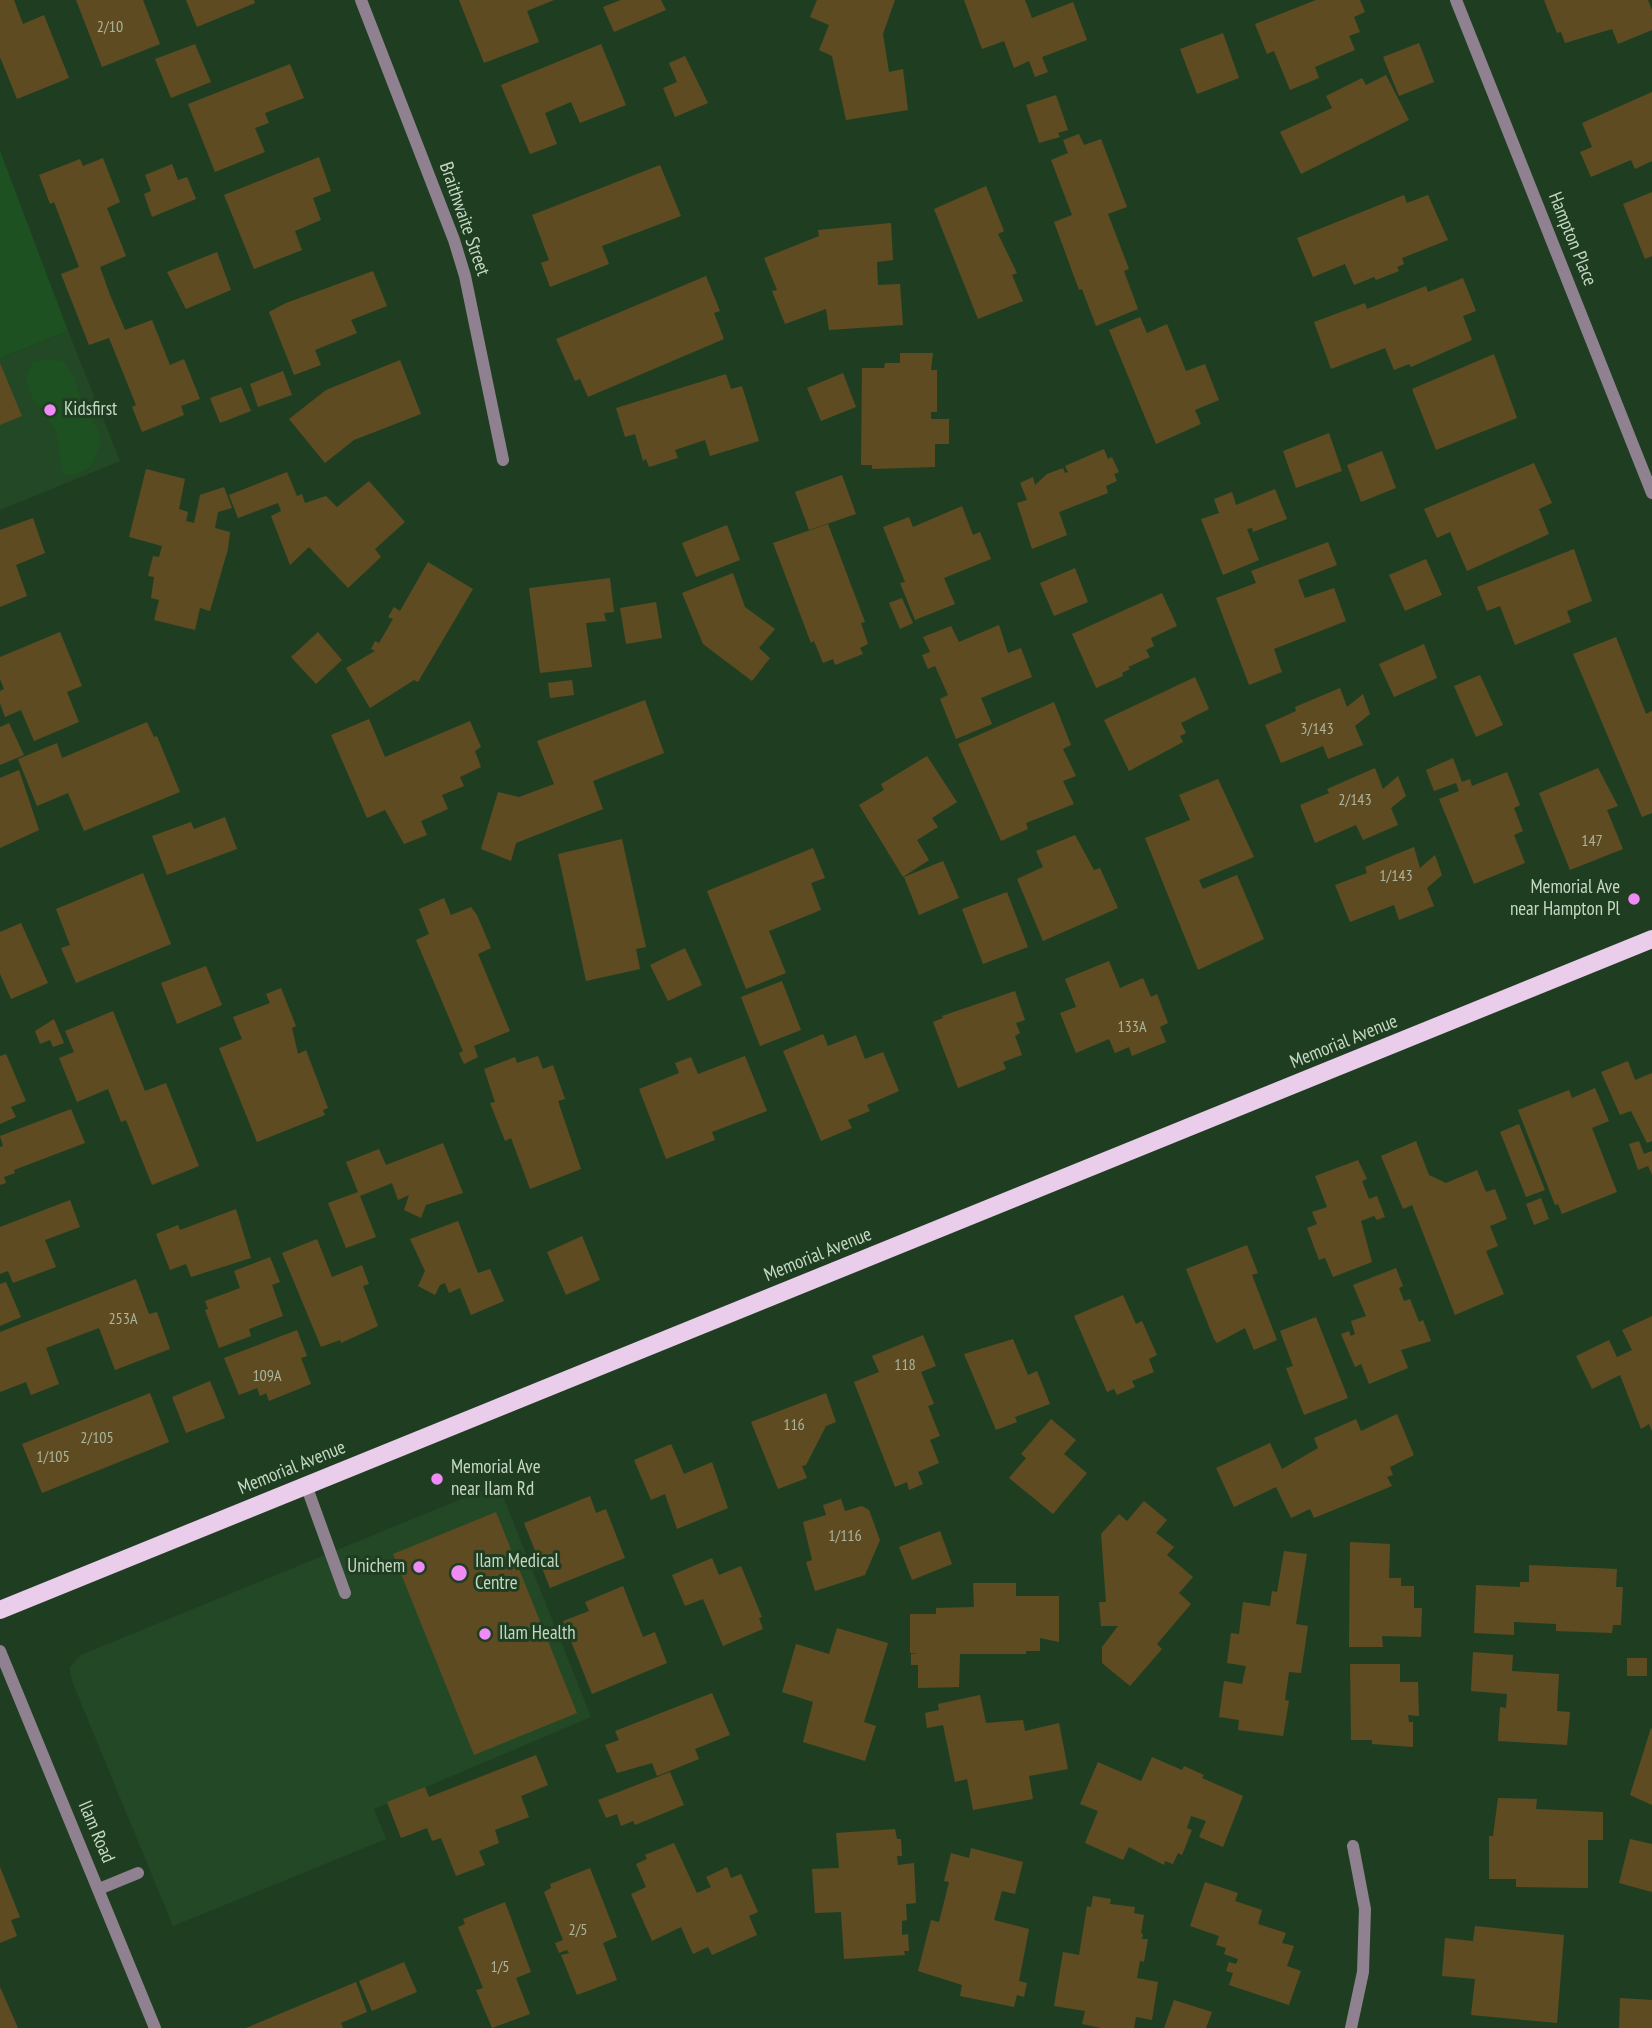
<!DOCTYPE html>
<style>
body{margin:0}
canvas{display:block;background:#1f3e21}
</style>
<canvas width="1652" height="2028"></canvas>
<script>
const g = document.querySelector('canvas').getContext('2d');
g.lineJoin = 'round';
function fill(path, color) { g.fillStyle = color; g.fill(path, 'evenodd'); }
const poly = rows => new Path2D(rows.map(r => 'M' + r).join(''));
function trace(path, color, width, dash) { g.strokeStyle = color; g.lineWidth = width; g.lineCap = dash ? 'butt' : 'round'; g.setLineDash(dash || []); g.stroke(path); }
function drawText(font, color, halo, rows, align = 'center') {
  g.font = font + ' "PT Sans Narrow",sans-serif'; g.lineWidth = 6; g.setLineDash([]); g.textBaseline = 'middle'; g.strokeStyle = halo; g.fillStyle = color; for (const [text, x, y, turn = 0] of rows) {
    g.save(); g.translate(x, y); g.rotate((+turn || 0) * Math.PI / 180); g.textAlign = isNaN(turn) ? turn : align; if (halo) g.strokeText(text, 0, 0); g.fillText(text, 0, 0); g.restore();
  }
}
fill(poly([
 [68,331,120,461,0,510,0,358],
 [498,1484,591,1717,374,1809,386,1839,173,1926,72,1681,70,1667,81,1655]
]), '#234825');
fill(poly([
 [0,151,68,331,0,358],
 [50,359,63,361,74,378,82,406,97,428,101,441,91,467,72,476,63,474,56,430,32,397,26,379,33,362]
]), '#1d5122');
fill(poly([
 [0,0,14,0,23,24,44,15,69,78,17,99,0,57],
 [76,0,143,0,160,44,102,67],
 [186,0,254,0,255,3,197,27],
 [459,0,554,0,527,11,539,42,484,63],
 [621,0,661,0,666,10,614,32,603,7],
 [817,0,895,0,883,34,889,72,903,69,908,110,846,120,832,56,819,50,829,25,810,17],
 [964,0,1025,0,1032,18,1073,2,1087,40,1042,57,1048,72,1035,77,1029,61,1014,68,1004,41,982,49],
 [1316,0,1360,0,1365,12,1354,17,1360,32,1349,36,1355,50,1315,67,1319,78,1290,90,1274,51,1267,54,1255,24],
 [1544,0,1648,0,1652,10,1652,30,1618,44,1612,29,1565,43,1561,32,1557,33],
 [1223,33,1239,78,1197,94,1180,49],
 [1419,43,1434,82,1399,96,1383,57],
 [195,44,211,82,171,98,155,59],
 [601,44,626,105,580,123,571,102,545,113,557,144,530,154,501,85],
 [685,56,708,103,675,117,663,88,677,82,669,63],
 [290,64,304,98,265,113,269,123,255,128,265,152,215,172,188,104],
 [1386,75,1409,120,1301,174,1280,132,1332,108,1326,96,1362,78,1366,85],
 [1652,92,1652,161,1635,169,1631,160,1591,177,1580,152,1592,147,1582,123],
 [1056,95,1068,130,1058,133,1060,137,1039,143,1026,105],
 [1079,134,1084,145,1101,139,1127,207,1108,214,1129,269,1124,271,1138,309,1096,326,1082,289,1079,290,1054,222,1072,215,1051,160,1068,153,1063,140],
 [319,157,331,191,313,198,321,220,295,231,302,250,254,269,224,195],
 [103,158,120,202,107,208,126,256,100,267,110,295,125,330,152,320,170,365,184,359,200,399,181,406,184,415,142,432,132,407,136,405,109,338,89,345,61,274,79,267,54,202,50,204,39,175,80,159,83,166],
 [172,164,178,180,187,177,196,199,152,217,144,194,151,191,145,175],
 [660,165,681,216,602,246,609,264,550,287,541,263,549,260,532,215],
 [986,186,1004,231,998,234,1017,273,1012,275,1023,301,978,319,934,209],
 [1652,192,1652,256,1645,259,1623,204],
 [1404,195,1407,203,1428,195,1448,240,1402,258,1404,264,1397,267,1399,271,1376,280,1374,277,1354,285,1345,264,1313,277,1297,238],
 [891,223,893,260,877,262,878,285,900,284,903,325,829,330,826,309,785,324,772,291,777,290,764,258,819,236,818,230],
 [217,252,231,290,186,309,167,272],
 [373,271,387,306,351,320,357,333,315,350,321,365,294,375,269,312,286,303],
 [706,276,720,311,714,313,724,339,588,397,580,379,575,381,556,339],
 [1463,278,1476,311,1463,316,1472,340,1411,367,1409,364,1394,370,1385,348,1331,369,1314,322,1365,303,1367,309,1426,286,1428,292],
 [1140,317,1147,333,1167,324,1186,371,1205,364,1219,400,1195,410,1201,424,1156,444,1109,330],
 [900,353,933,353,931,370,937,370,937,412,931,412,931,419,949,419,949,444,935,444,935,467,872,469,872,465,861,465,862,368,884,368,885,363,900,363],
 [1494,354,1517,418,1436,450,1412,389],
 [400,360,421,414,354,440,325,463,289,419,326,390],
 [0,363,22,416,0,425],
 [283,371,292,395,258,407,250,384],
 [843,373,856,407,821,421,807,388],
 [726,374,731,389,742,386,759,441,710,456,705,440,675,450,678,458,649,467,646,459,643,461,635,434,625,437,616,408],
 [241,387,251,411,220,423,210,398],
 [1329,433,1342,471,1296,488,1283,451],
 [1104,449,1108,459,1112,457,1119,472,1114,474,1117,481,1106,486,1108,493,1059,512,1067,535,1032,549,1017,503,1027,500,1020,483,1033,477,1035,485,1047,474,1063,468,1065,473,1068,472,1065,466],
 [1382,451,1396,488,1361,502,1347,465],
 [1534,463,1552,503,1539,509,1549,534,1467,571,1450,532,1437,538,1424,509],
 [146,469,185,479,179,509,188,512,186,521,194,523,200,495,224,487,232,508,218,512,215,528,230,532,228,549,210,611,200,608,195,630,154,620,159,600,151,598,154,577,148,576,153,556,159,557,162,546,129,537],
 [287,472,297,496,302,494,305,503,326,496,337,507,369,481,405,522,375,549,381,557,348,588,309,547,290,565,271,516,281,511,278,503,238,518,229,495],
 [842,475,856,514,809,530,795,492],
 [1275,489,1287,519,1253,532,1252,528,1247,529,1259,560,1223,575,1201,519,1219,513,1214,499,1232,492,1236,505],
 [962,506,973,535,980,532,991,559,944,578,955,604,915,620,900,583,905,582,883,527,909,517,913,527],
 [33,518,45,553,16,565,27,596,0,607,0,530],
 [828,524,865,622,861,623,868,644,860,648,863,654,835,665,833,659,823,663,814,641,811,643,773,543],
 [727,525,740,560,696,577,682,543],
 [1328,542,1337,565,1298,580,1305,598,1334,588,1346,621,1274,649,1282,672,1249,685,1216,598,1256,583,1251,571],
 [1574,549,1592,601,1567,611,1571,622,1515,645,1500,606,1487,611,1477,587],
 [1426,559,1442,595,1405,611,1389,575],
 [428,562,473,589,418,682,414,680,370,708,346,668,375,651,371,649,375,641,379,643,393,619,388,617,394,607,400,611],
 [1075,568,1088,602,1054,616,1040,583],
 [733,573,745,607,775,629,759,648,770,658,752,681,703,644,682,593],
 [610,578,614,612,604,613,606,621,586,623,592,667,540,673,529,588],
 [1162,593,1177,626,1151,638,1154,646,1146,650,1150,657,1128,667,1130,669,1122,673,1123,676,1096,688,1072,634],
 [902,598,913,623,900,629,889,603],
 [656,602,662,638,626,644,620,608],
 [999,625,1008,653,1021,648,1032,677,981,698,992,724,956,739,940,699,948,695,935,666,928,669,922,655,930,652,923,637,951,626,959,642],
 [60,632,82,686,67,692,79,722,34,741,21,710,5,717,0,703,0,691,4,689,0,679,0,657],
 [318,632,342,660,316,684,291,657],
 [1616,637,1646,714,1652,711,1652,813,1642,817,1573,654],
 [1424,644,1437,678,1394,697,1379,664],
 [1480,675,1503,725,1476,737,1454,686],
 [1195,677,1209,709,1181,723,1186,733,1180,736,1183,742,1129,771,1104,720],
 [572,680,574,695,550,698,548,683],
 [1340,688,1347,707,1363,694,1370,714,1355,726,1363,745,1328,759,1323,746,1281,763,1265,725,1296,711,1295,707],
 [645,700,664,753,593,781,603,809,516,843,511,861,481,849,498,792,519,797,554,784,537,741],
 [1054,702,1071,745,1063,749,1076,776,1063,781,1074,804,1026,823,1028,829,1001,841,958,744],
 [369,719,385,757,470,721,481,747,475,751,481,767,460,777,464,786,442,795,448,809,421,821,427,835,404,844,385,810,367,818,331,735],
 [147,722,154,737,157,736,180,792,84,831,68,793,37,806,18,759,57,743,62,758],
 [9,723,24,755,0,765,0,727],
 [927,756,957,802,932,818,938,827,917,840,929,860,903,877,859,805,884,790,881,784],
 [1453,758,1462,782,1470,779,1472,786,1507,772,1520,805,1514,808,1523,831,1514,835,1525,863,1474,884,1439,799,1459,791,1456,783,1434,791,1426,770],
 [1375,768,1383,789,1398,776,1406,796,1391,808,1398,825,1363,840,1356,825,1315,843,1300,805,1329,793,1327,789],
 [1598,768,1618,806,1607,810,1623,849,1570,870,1539,793],
 [19,770,39,830,0,848,0,778],
 [1218,779,1254,857,1199,880,1203,889,1237,875,1264,939,1198,970,1145,838,1190,820,1179,795],
 [225,817,237,849,167,875,152,836,191,822,194,829],
 [1075,835,1094,870,1100,868,1118,908,1043,941,1017,879,1043,867,1036,851],
 [622,839,646,947,636,949,640,969,586,981,558,854],
 [1414,847,1420,868,1435,855,1442,875,1427,888,1434,906,1399,920,1394,905,1350,922,1335,885,1367,873,1365,867],
 [813,848,825,878,811,883,821,910,769,931,786,973,746,989,707,891],
 [943,861,959,898,919,915,904,877],
 [143,873,171,944,76,983,61,948,70,945,56,909],
 [1007,892,1028,947,983,964,962,909],
 [444,898,451,915,471,907,477,915,491,948,478,954,510,1031,474,1046,478,1057,464,1064,459,1053,463,1051,416,940,429,934,419,909],
 [21,923,48,983,11,999,0,974,0,932],
 [685,948,702,985,668,1001,650,965],
 [1109,961,1120,988,1143,978,1151,997,1157,994,1168,1023,1160,1027,1166,1042,1132,1056,1129,1047,1115,1053,1109,1039,1076,1053,1060,1013,1076,1007,1065,979],
 [206,966,222,1005,177,1024,161,983],
 [782,981,801,1030,760,1046,741,997],
 [281,988,296,1026,292,1028,298,1054,306,1050,328,1108,323,1110,325,1115,257,1142,219,1048,242,1039,233,1017,270,1003,266,994],
 [1015,991,1025,1020,1016,1023,1020,1033,1015,1036,1022,1055,1003,1062,1006,1069,958,1088,933,1022,943,1018,942,1016],
 [113,1011,145,1091,166,1083,199,1166,152,1185,126,1120,121,1122,108,1089,77,1102,59,1058,74,1052,65,1031],
 [54,1019,64,1043,53,1047,50,1040,40,1044,35,1031],
 [823,1034,828,1046,856,1035,865,1059,883,1052,899,1091,867,1105,870,1111,848,1120,852,1128,821,1141,783,1051],
 [6,1054,26,1101,11,1107,16,1117,0,1124,0,1056],
 [538,1056,543,1069,553,1065,565,1099,558,1101,581,1169,530,1189,511,1138,505,1141,490,1103,495,1102,484,1069,515,1057,517,1063],
 [745,1056,767,1111,712,1132,715,1140,666,1159,639,1089,679,1073,675,1063,691,1057,698,1074],
 [1628,1061,1635,1080,1652,1073,1652,1141,1647,1143,1631,1111,1620,1115,1601,1072],
 [1595,1088,1609,1121,1592,1128,1617,1192,1562,1214,1558,1204,1555,1205,1518,1110,1569,1090,1572,1098],
 [71,1109,85,1143,14,1170,15,1173,4,1177,6,1183,0,1185,0,1147,3,1146,0,1136],
 [1519,1124,1545,1190,1526,1197,1500,1132],
 [1416,1141,1429,1175,1446,1183,1477,1170,1486,1192,1495,1189,1507,1219,1490,1226,1498,1246,1486,1251,1504,1294,1455,1315,1412,1205,1403,1209,1381,1156],
 [1639,1141,1644,1154,1652,1151,1652,1175,1648,1166,1638,1170,1629,1144],
 [443,1143,463,1193,426,1205,421,1218,404,1210,409,1195,398,1200,392,1183,360,1196,376,1237,346,1248,328,1203,358,1192,346,1162,379,1149,386,1165],
 [1358,1160,1367,1179,1362,1181,1369,1199,1377,1196,1385,1217,1377,1220,1374,1216,1361,1221,1372,1262,1333,1277,1325,1258,1319,1260,1307,1228,1317,1224,1312,1212,1327,1207,1315,1176],
 [1541,1198,1549,1219,1534,1225,1526,1204],
 [70,1200,80,1227,45,1240,56,1267,13,1283,8,1271,0,1274,0,1227],
 [236,1209,251,1258,191,1277,186,1264,170,1270,156,1234,178,1225,180,1230],
 [458,1221,478,1273,490,1269,504,1301,471,1315,460,1288,449,1293,445,1283,440,1285,435,1295,418,1286,425,1271,410,1239],
 [582,1236,600,1280,566,1295,547,1252],
 [317,1239,332,1277,362,1265,369,1284,363,1286,378,1326,341,1343,340,1340,321,1347,282,1253],
 [1247,1245,1258,1273,1252,1275,1277,1340,1254,1350,1245,1328,1217,1343,1214,1339,1186,1269],
 [270,1257,280,1282,272,1285,283,1316,249,1329,251,1336,219,1348,205,1310,208,1309,205,1301,240,1288,234,1271],
 [1396,1268,1403,1286,1399,1288,1404,1301,1410,1299,1419,1322,1423,1320,1431,1341,1401,1350,1408,1368,1369,1384,1361,1364,1355,1367,1341,1334,1349,1331,1351,1336,1355,1334,1351,1321,1366,1316,1353,1285],
 [136,1279,149,1314,157,1312,170,1349,115,1370,99,1328,46,1348,59,1384,31,1395,26,1382,0,1392,0,1332],
 [6,1282,21,1317,0,1326,0,1284],
 [1123,1295,1136,1324,1142,1321,1157,1355,1149,1359,1154,1372,1132,1381,1135,1387,1117,1395,1114,1389,1107,1392,1074,1316],
 [1652,1316,1652,1431,1649,1424,1641,1429,1620,1375,1592,1389,1576,1356,1609,1340,1617,1357,1632,1350,1622,1330],
 [1316,1317,1348,1398,1304,1415,1286,1368,1293,1366,1280,1331],
 [297,1330,307,1356,301,1358,311,1384,269,1401,266,1393,260,1396,257,1388,239,1395,224,1358],
 [923,1335,936,1366,921,1372,934,1404,928,1406,940,1436,930,1440,939,1463,918,1472,923,1484,909,1490,907,1482,895,1487,854,1382,879,1372,872,1356],
 [1013,1339,1028,1375,1037,1371,1050,1404,1015,1417,1017,1422,996,1430,964,1354],
 [210,1381,225,1418,186,1433,172,1397],
 [150,1393,169,1442,42,1493,22,1444],
 [826,1393,836,1422,826,1426,806,1465,802,1466,807,1478,778,1489,751,1422],
 [1397,1414,1414,1455,1390,1467,1393,1475,1387,1477,1392,1486,1314,1518,1310,1509,1291,1518,1276,1487,1234,1507,1216,1468,1270,1443,1282,1469,1318,1448,1314,1438,1356,1419,1361,1431],
 [1051,1419,1076,1440,1064,1454,1087,1473,1053,1514,1009,1478,1026,1458,1021,1454],
 [671,1444,684,1474,712,1462,728,1508,677,1529,665,1494,651,1500,634,1460],
 [590,1496,596,1513,606,1509,625,1558,550,1588,524,1523],
 [841,1499,845,1511,862,1506,869,1510,880,1540,865,1575,815,1591,806,1562,812,1560,803,1522,826,1515,823,1505],
 [1144,1501,1167,1520,1156,1533,1174,1547,1167,1555,1193,1577,1179,1593,1191,1604,1157,1644,1162,1649,1130,1686,1102,1663,1102,1647,1118,1626,1101,1626,1099,1602,1106,1602,1101,1534,1119,1514,1127,1521],
 [496,1512,577,1713,474,1755,393,1554],
 [940,1531,952,1564,912,1580,899,1547],
 [1350,1542,1390,1544,1389,1578,1401,1578,1401,1586,1414,1586,1414,1608,1422,1608,1421,1637,1382,1636,1383,1647,1349,1647],
 [1284,1551,1307,1554,1296,1624,1308,1626,1301,1673,1289,1672,1285,1700,1289,1701,1283,1736,1238,1730,1239,1720,1219,1717,1224,1681,1242,1684,1246,1666,1227,1663,1231,1633,1239,1634,1243,1602,1270,1606,1272,1591,1277,1592],
 [712,1558,719,1575,741,1566,762,1617,759,1618,763,1629,723,1646,703,1599,685,1606,672,1575],
 [1529,1565,1617,1569,1616,1587,1623,1587,1621,1625,1613,1625,1612,1633,1556,1631,1556,1624,1514,1622,1514,1635,1474,1633,1476,1585,1520,1587,1520,1582,1529,1582],
 [973,1583,1016,1583,1016,1596,1059,1596,1059,1642,1040,1638,1040,1651,1026,1651,1026,1654,960,1654,959,1687,918,1688,918,1665,911,1665,911,1654,918,1653,910,1653,910,1614,936,1614,936,1608,974,1607],
 [623,1586,643,1637,655,1632,667,1663,592,1694,563,1621,589,1611,585,1602],
 [837,1628,888,1643,864,1722,876,1726,865,1761,803,1742,813,1702,782,1692,796,1644,829,1654],
 [1473,1652,1513,1655,1512,1671,1559,1674,1557,1711,1570,1712,1567,1745,1498,1741,1500,1707,1506,1708,1507,1694,1471,1691],
 [1627,1658,1647,1658,1647,1676,1627,1676],
 [1350,1664,1400,1664,1400,1682,1418,1682,1419,1716,1408,1715,1409,1722,1413,1722,1413,1747,1372,1744,1372,1740,1351,1740],
 [712,1693,730,1735,695,1749,699,1759,657,1776,652,1763,617,1773,605,1745,619,1740,615,1731],
 [980,1695,986,1723,1023,1720,1025,1731,1059,1723,1068,1769,1029,1776,1033,1799,973,1810,967,1779,955,1782,943,1725,927,1728,925,1713,939,1710,938,1704],
 [1651,1728,1652,1729,1652,1805,1630,1795],
 [536,1755,548,1785,521,1796,529,1817,495,1830,499,1843,479,1851,485,1865,456,1876,441,1838,432,1841,427,1828,401,1838,387,1802,425,1787,429,1797],
 [1152,1757,1182,1770,1184,1766,1204,1775,1202,1778,1243,1796,1223,1847,1199,1837,1206,1821,1191,1816,1187,1828,1192,1830,1182,1855,1178,1853,1173,1864,1165,1861,1164,1865,1129,1847,1123,1860,1085,1843,1098,1811,1080,1804,1098,1762,1141,1781],
 [670,1772,684,1805,635,1825,633,1821,621,1826,617,1814,606,1818,598,1800],
 [1498,1798,1537,1799,1536,1809,1603,1812,1603,1840,1588,1840,1588,1888,1516,1887,1516,1879,1489,1879,1489,1836,1493,1836],
 [895,1829,897,1839,901,1839,902,1856,897,1856,898,1865,914,1863,916,1903,906,1904,907,1920,902,1921,902,1935,908,1934,909,1951,904,1951,905,1955,844,1959,841,1912,815,1913,812,1869,839,1868,836,1833],
 [1630,1839,1652,1844,1652,1892,1619,1883],
 [674,1843,697,1893,711,1887,706,1877,727,1867,731,1878,741,1874,758,1912,749,1916,757,1935,712,1955,708,1947,693,1954,681,1927,652,1941,631,1894,646,1887,636,1864,647,1859,645,1855],
 [971,1848,1023,1862,1015,1894,1002,1891,994,1920,1029,1929,1019,1981,1027,1983,1024,1997,1017,1995,1014,2007,960,1996,962,1985,918,1971,931,1920,939,1922,949,1882,944,1881,951,1853,969,1858],
 [0,1867,20,1917,11,1920,17,1936,0,1943],
 [590,1868,617,1937,603,1943,617,1980,577,1995,561,1955,569,1953,567,1950,559,1953,555,1943,563,1940,544,1892,551,1888,550,1884],
 [1205,1882,1238,1893,1235,1901,1262,1910,1258,1924,1286,1933,1282,1943,1294,1946,1287,1966,1301,1971,1289,2005,1229,1985,1233,1973,1226,1971,1229,1962,1236,1964,1238,1959,1224,1954,1226,1948,1216,1945,1219,1936,1190,1926],
 [1093,1896,1111,1899,1110,1904,1135,1907,1134,1913,1144,1915,1141,1933,1143,1934,1142,1939,1148,1939,1144,1962,1140,1961,1137,1978,1158,1982,1152,2020,1136,2017,1134,2028,1101,2028,1082,2024,1085,2011,1054,2006,1063,1952,1079,1955,1087,1906,1091,1907],
 [505,1902,531,1972,516,1978,530,2014,492,2028,476,1990,483,1988,458,1927,465,1924,463,1919],
 [1475,1926,1564,1935,1557,2023,1471,2015,1475,1979,1442,1976,1445,1938,1473,1941],
 [404,1962,417,1992,372,2011,359,1981],
 [356,1982,367,2012,341,2023,343,2028,246,2028],
 [0,1987,18,2028,0,2028],
 [1620,1998,1652,2000,1652,2028,1619,2028],
 [1174,2000,1212,2012,1206,2028,1164,2028]
]), '#5e4b22');
trace(poly([
 [361,0,454,240,465,276,503,460],
 [1456,0,1652,493],
 [306,1485,345,1593],
 [0,1651,155,2028],
 [99,1889,138,1873],
 [1351,2028,1363,1972,1365,1909,1353,1846]
]), '#908190', 12);
trace(poly([
 [0,1610,1652,939]
]), '#eacceb', 18);
for (const [x, y, r, color] of [
 [50,410,7,"#f08bf6"],
 [1634,899,7,"#f08bf6"],
 [437,1479,7,"#f08bf6"],
 [419,1567,7,"#f08bf6"],
 [459,1573,9,"#f08bf6"],
 [485,1634,7,"#f08bf6"]
]) { const dot = new Path2D(); dot.arc(x, y, r, 0, 2 * Math.PI); g.fillStyle = color; g.fill(dot); trace(dot, '#1f3e21', 2.5); }
drawText('16px', '#abb49c', null, [
 ["2/10",110,27],
 ["3/143",1317,729],
 ["2/143",1355,800],
 ["147",1592,841],
 ["1/143",1396,876],
 ["133A",1132,1027],
 ["253A",123,1319],
 ["118",905,1365],
 ["109A",267,1376],
 ["116",794,1425],
 ["2/105",97,1438],
 ["1/105",53,1457],
 ["1/116",845,1536],
 ["2/5",578,1930],
 ["1/5",500,1967]
]);
drawText('19px', '#c5d7c5', '#1f3e21', [
 ["Braithwaite Street",464,219,71],
 ["Hampton Place",1572,239,68],
 ["Memorial Avenue",1344,1042,-22],
 ["Memorial Avenue",818,1255,-22],
 ["Memorial Avenue",292,1468,-22],
 ["Ilam Road",96,1832,67]
]);
drawText('19px', '#c5d7c5', '#1f3e21', [
 ["Kidsfirst",64,410],
 ["Memorial Ave",1620,888,"right"],
 ["near Hampton Pl",1620,910,"right"],
 ["Memorial Ave",451,1468],
 ["near Ilam Rd",451,1490],
 ["Ilam Medical",475,1562],
 ["Centre",475,1584],
 ["Unichem",405,1567,"right"],
 ["Ilam Health",499,1634]
], 'left');
</script>
